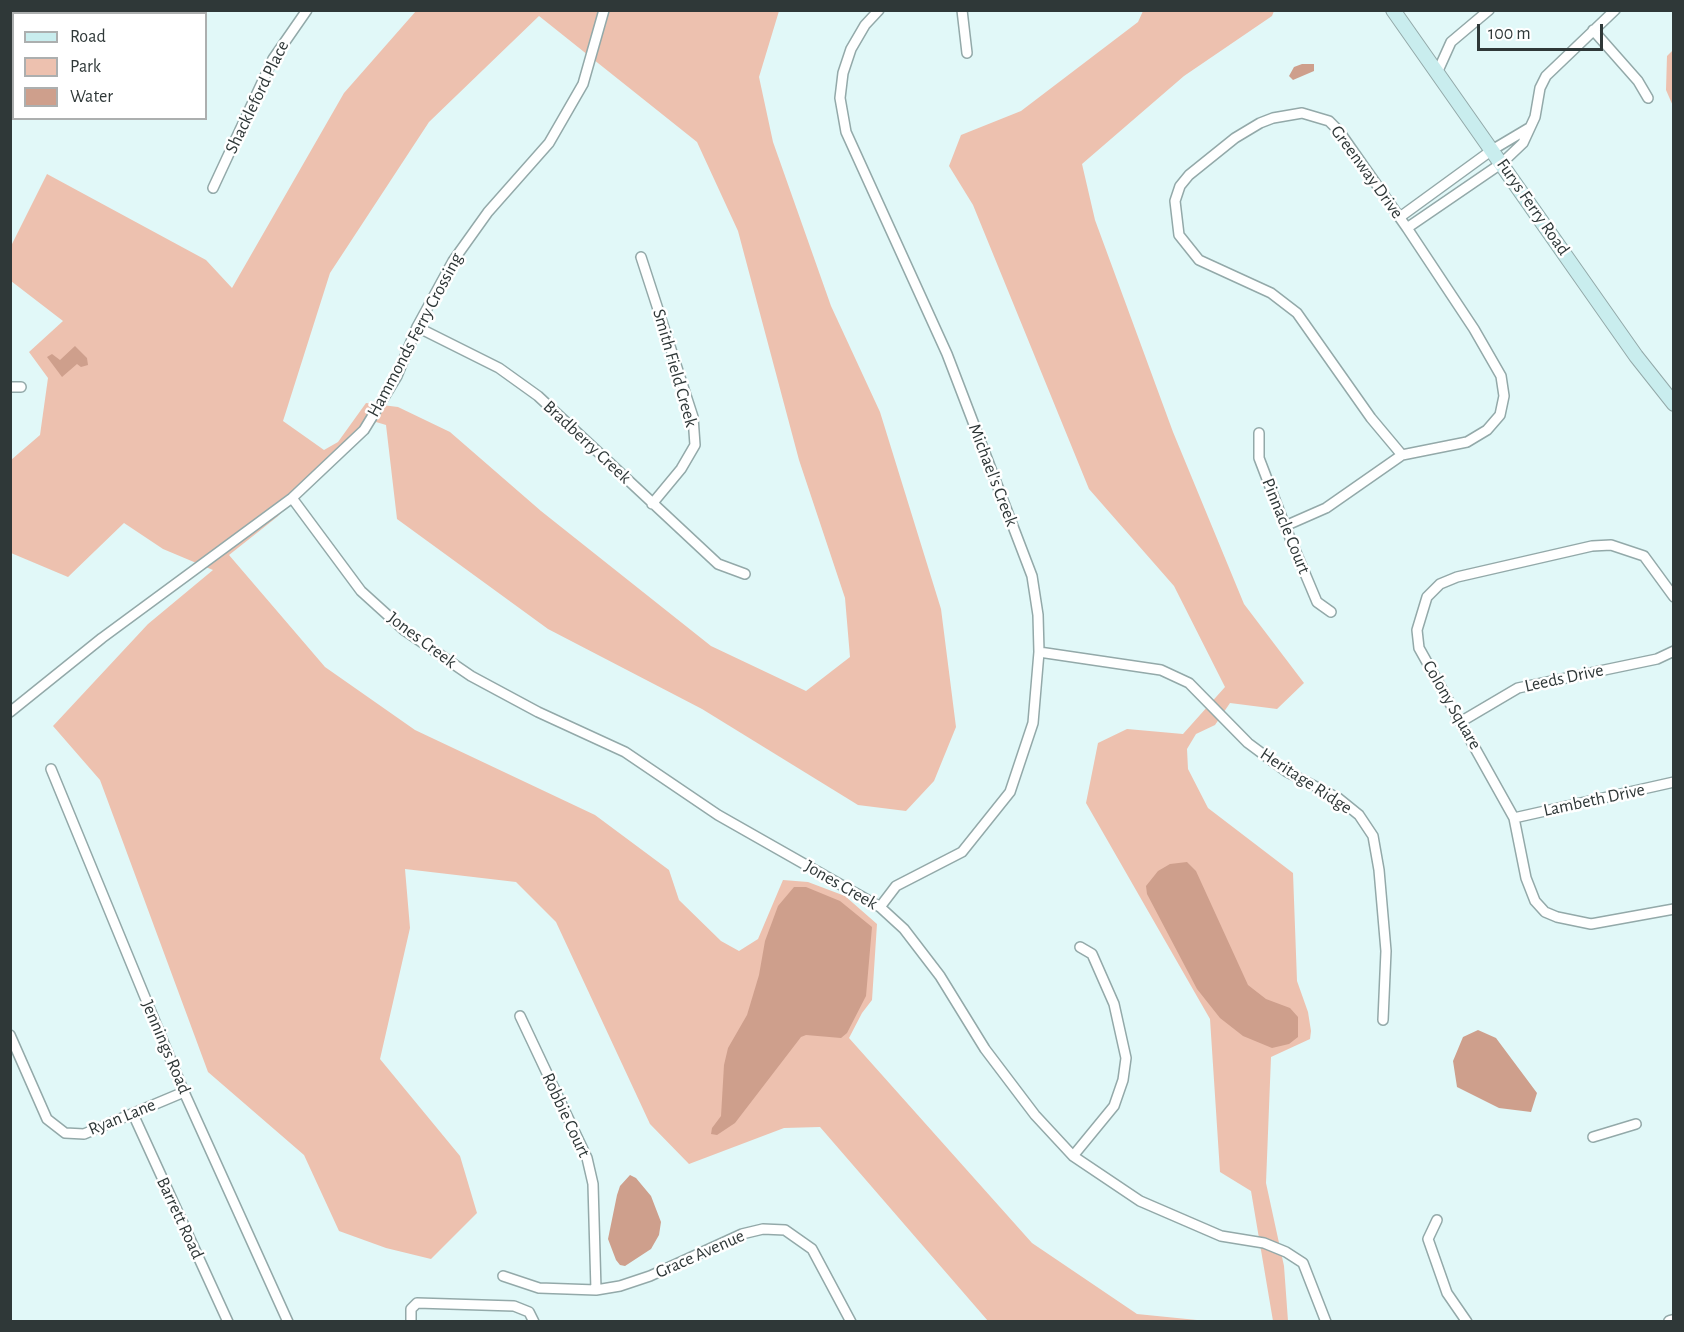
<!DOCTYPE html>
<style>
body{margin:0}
#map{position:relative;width:1684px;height:1332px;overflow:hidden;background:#e1f8f8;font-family:"Alegreya Sans",sans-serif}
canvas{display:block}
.frame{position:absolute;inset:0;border:12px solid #2f3838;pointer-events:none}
.legend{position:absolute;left:12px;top:12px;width:195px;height:108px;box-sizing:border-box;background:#fff;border:2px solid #acafaf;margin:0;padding:8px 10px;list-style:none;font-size:18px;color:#2f3838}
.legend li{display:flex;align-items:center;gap:12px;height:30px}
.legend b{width:30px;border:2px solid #acafaf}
.scale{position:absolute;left:1477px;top:24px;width:126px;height:27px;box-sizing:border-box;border:3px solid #2f3838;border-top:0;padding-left:8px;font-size:18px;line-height:21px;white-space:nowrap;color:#2f3838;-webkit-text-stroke:4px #fff;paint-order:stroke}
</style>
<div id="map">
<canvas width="1684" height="1332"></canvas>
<div class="frame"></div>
<ul class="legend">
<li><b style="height:8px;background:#c9edee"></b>Road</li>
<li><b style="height:16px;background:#edc1af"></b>Park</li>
<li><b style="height:16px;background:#ce9f8c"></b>Water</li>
</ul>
<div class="scale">100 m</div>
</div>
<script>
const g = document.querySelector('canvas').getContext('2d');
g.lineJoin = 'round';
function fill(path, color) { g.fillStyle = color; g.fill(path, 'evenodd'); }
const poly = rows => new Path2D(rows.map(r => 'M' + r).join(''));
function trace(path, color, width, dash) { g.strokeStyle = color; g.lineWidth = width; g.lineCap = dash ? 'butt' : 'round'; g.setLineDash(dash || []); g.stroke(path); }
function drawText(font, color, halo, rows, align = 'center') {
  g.font = font + ' "Alegreya Sans",sans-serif'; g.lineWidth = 5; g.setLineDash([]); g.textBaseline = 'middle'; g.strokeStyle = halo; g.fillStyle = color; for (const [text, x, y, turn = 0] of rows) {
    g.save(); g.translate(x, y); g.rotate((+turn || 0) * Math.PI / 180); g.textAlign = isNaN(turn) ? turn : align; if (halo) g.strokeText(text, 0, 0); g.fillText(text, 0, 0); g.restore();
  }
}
fill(poly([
 [416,11,779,11,759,77,773,142,831,306,880,412,941,609,956,727,934,781,906,811,858,805,702,709,548,629,397,519,386,425,376,422,277,517,229,555,325,667,415,730,595,815,669,870,679,900,721,941,739,951,758,939,783,880,808,882,845,896,877,924,872,1000,862,1013,849,1038,1032,1243,1137,1314,1207,1321,988,1321,820,1127,784,1128,689,1164,650,1124,556,922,516,882,405,869,410,928,380,1059,460,1156,477,1213,431,1259,386,1248,339,1231,304,1155,208,1072,100,780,53,726,148,624,213,570,163,549,124,523,68,577,11,553,11,460,40,435,48,378,29,352,63,321,11,281,10,248,47,174,206,260,232,288,344,93],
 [539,16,697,142,738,231,799,460,845,598,850,657,806,691,711,646,541,511,450,432,398,407,366,403,338,442,324,450,283,421,330,273,429,122],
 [1143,11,1274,11,1272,16,1184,76,1082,164,1095,220,1173,432,1244,604,1304,683,1277,709,1230,703,1215,725,1196,734,1187,749,1188,769,1208,808,1293,873,1297,981,1308,1012,1311,1031,1310,1039,1271,1057,1266,1183,1284,1266,1288,1321,1273,1321,1251,1191,1220,1172,1210,1019,1086,803,1098,743,1127,729,1183,734,1225,687,1174,586,1089,489,973,205,949,166,961,135,1021,111,1138,22],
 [1673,50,1673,106,1666,90,1667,56]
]), '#edc1af');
fill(poly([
 [1302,64,1314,64,1314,71,1293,80,1289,76,1294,67],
 [75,346,87,358,88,365,81,367,77,364,62,377,47,357,52,354,60,360],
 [1187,862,1196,871,1248,985,1266,999,1290,1008,1298,1017,1298,1037,1289,1044,1272,1048,1243,1036,1220,1018,1197,989,1147,894,1146,886,1158,871,1170,864],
 [794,887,806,887,840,901,872,927,866,996,847,1033,841,1038,806,1035,801,1037,735,1123,717,1135,711,1134,712,1128,721,1116,724,1065,728,1048,747,1015,759,975,765,941,778,906],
 [1478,1030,1496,1038,1537,1093,1531,1112,1499,1108,1457,1087,1453,1061,1463,1037],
 [630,1175,636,1178,651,1196,661,1222,659,1235,651,1249,625,1266,620,1265,616,1260,608,1239,617,1195,620,1186]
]), '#ce9f8c');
const minor = poly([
 [37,10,37,14],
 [879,10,865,25,851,49,843,73,840,98,846,132,947,354,1032,576,1038,615,1039,652,1033,723,1010,792,962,852,896,886,880,907],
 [962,10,967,53],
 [1593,30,1638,81,1648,98],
 [1437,73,1451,42,1489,10],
 [10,83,14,79],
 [1302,113,1329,121,1339,131,1407,228,1474,329,1501,376,1504,396,1500,415,1487,430,1467,442,1402,455,1371,418,1297,313,1271,293,1199,260,1179,235,1175,201,1180,186,1189,175,1235,138,1260,123,1273,118,1302,113],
 [213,188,273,59,307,10],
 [1400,217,1492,150,1529,128],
 [1407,228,1502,163,1523,143,1535,117,1540,88,1546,76,1615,10],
 [641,257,693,417,695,445,681,469,652,504],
 [417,327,499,368,538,396,718,564,745,574],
 [10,387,21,387],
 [1259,433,1259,458,1285,526,1317,602,1331,612],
 [292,498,361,591,404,630,471,676,538,712,625,752,718,815,880,907,904,929,940,976,985,1049,1035,1115,1073,1156,1140,1201,1221,1236,1264,1243,1286,1252,1303,1263,1326,1322],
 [1285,526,1326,508,1402,455],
 [1674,597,1644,556,1611,545,1592,546,1457,577,1440,584,1427,597,1417,630,1419,648,1514,818,1526,878,1535,901,1545,912,1557,917,1591,924,1674,909],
 [1039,652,1161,670,1189,683,1248,743,1287,772,1338,798,1359,815,1373,836,1379,870,1386,951,1383,1020],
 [10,712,102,638,292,498,364,430,397,376,417,327,453,261,488,212,549,143,583,84,604,10],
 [1462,721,1518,688,1657,659,1674,651],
 [51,769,184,1092,288,1322],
 [1514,818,1674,782],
 [520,1016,587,1158,593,1184,596,1290],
 [10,1035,47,1119,65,1133,84,1134,184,1092],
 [133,1114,228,1322],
 [1593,1137,1636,1124],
 [1073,1156,1114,1106,1123,1080,1126,1058,1114,1004,1092,954,1080,947],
 [1437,1220,1428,1239,1447,1293,1467,1322],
 [503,1276,539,1288,596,1290,620,1286,650,1276,742,1234,763,1229,785,1230,812,1249,851,1322],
 [411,1322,411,1309,417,1303,514,1306,529,1312,534,1322]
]);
const tertiary = poly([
 [1670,1322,1674,1321]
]);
const secondary = poly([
 [1393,10,1636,356,1674,404]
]);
trace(minor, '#93a9a9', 12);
trace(tertiary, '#93a9a9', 15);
trace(secondary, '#93a9a9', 16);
trace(minor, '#fff', 9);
trace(tertiary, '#fff', 12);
trace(secondary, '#c9edee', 14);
drawText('18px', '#2f3838', '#fff', [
 ["Shackleford Place",257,97,-64],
 ["Greenway Drive",1367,172,54],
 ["Furys Ferry Road",1533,207,55],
 ["Hammonds Ferry Crossing",415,335,-62],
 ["Smith Field Creek",675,368,74],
 ["Bradberry Creek",587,442,43],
 ["Michael's Creek",993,475,69],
 ["Pinnacle Court",1286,526,68],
 ["Jones Creek",422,640,37],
 ["Leeds Drive",1564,678,-12],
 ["Colony Square",1452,705,60],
 ["Heritage Ridge",1306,781,33],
 ["Lambeth Drive",1594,800,-12],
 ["Jones Creek",841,885,30],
 ["Jennings Road",166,1047,67],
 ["Robbie Court",566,1115,65],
 ["Ryan Lane",122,1117,-22],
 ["Barrett Road",180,1218,65],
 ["Grace Avenue",700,1254,-24]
]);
</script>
